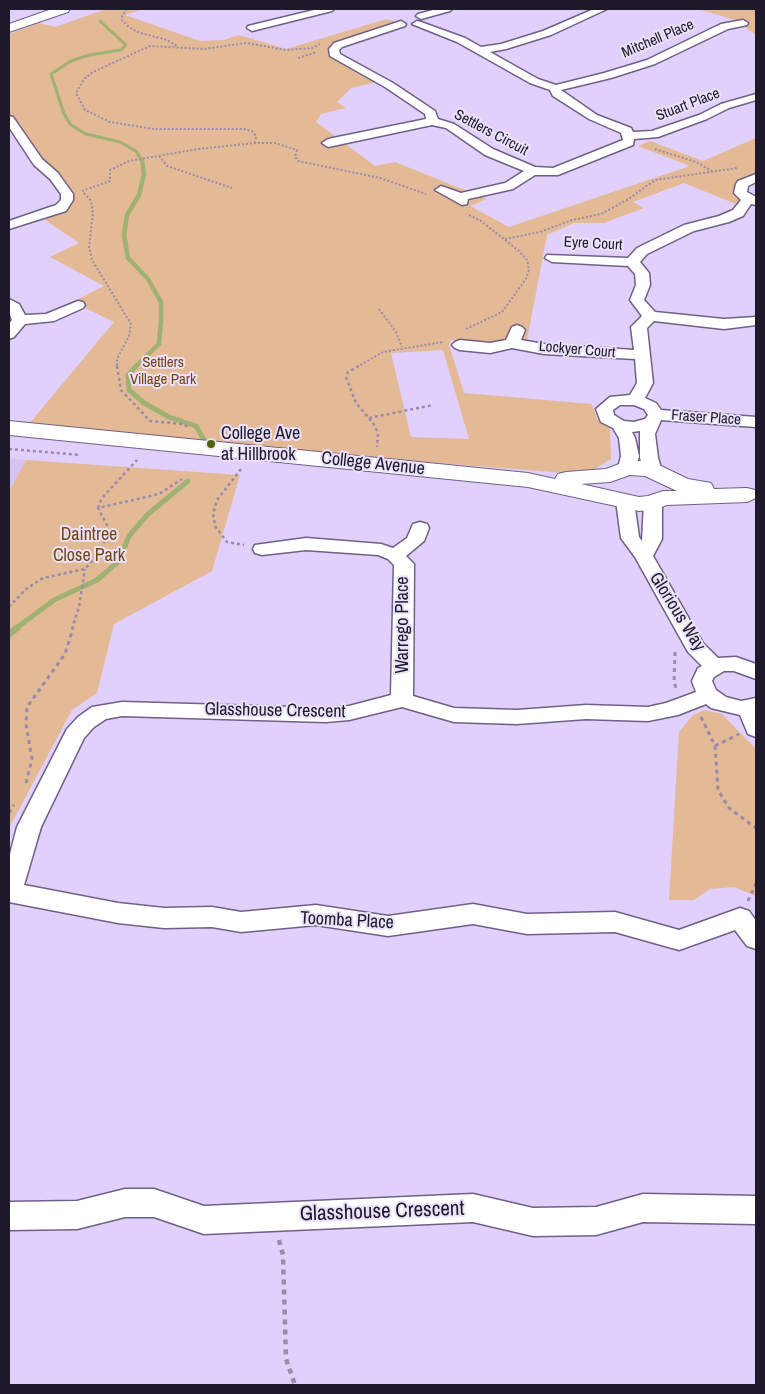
<!DOCTYPE html>
<style>
body{margin:0}
#map{position:relative;width:765px;height:1394px;overflow:hidden;background:#e0d0fb;font-family:"Archivo Narrow",sans-serif}
canvas{display:block}
.frame{position:absolute;inset:0;border:10px solid #1f1a29;pointer-events:none}
</style>
<div id="map">
<canvas width="765" height="1394"></canvas>
<div class="frame"></div>
</div>
<script>
const g = document.querySelector('canvas').getContext('2d');
g.lineJoin = 'round';
function fill(path, color) { g.fillStyle = color; g.fill(path, 'evenodd'); }
const poly = rows => new Path2D(rows.map(r => 'M' + r).join(''));
function trace(path, color, width, dash) { g.strokeStyle = color; g.lineWidth = width; g.lineCap = dash ? 'butt' : 'round'; g.setLineDash(dash || []); g.stroke(path); }
function drawText(font, color, halo, rows, align = 'center') {
  g.font = font + ' "Archivo Narrow",sans-serif'; g.lineWidth = 4; g.setLineDash([]); g.textBaseline = 'middle'; g.strokeStyle = halo; g.fillStyle = color; for (const [text, x, y, turn = 0] of rows) {
    g.save(); g.translate(x, y); g.rotate((+turn || 0) * Math.PI / 180); g.textAlign = isNaN(turn) ? turn : align; if (halo) g.strokeText(text, 0, 0); g.fillText(text, 0, 0); g.restore();
  }
}
fill(poly([
 [9,458,26,460,9,492]
]), '#d4c3f3');
fill(poly([
 [107,9,143,9,125,15,200,41,224,40,239,35,286,49,387,19,401,24,338,45,335,56,382,81,351,88,337,102,346,108,321,114,316,122,375,166,395,162,487,199,470,206,509,227,690,166,638,146,650,141,703,161,756,138,756,178,742,184,748,199,736,204,684,183,633,202,644,208,604,223,574,223,547,235,526,345,451,340,449,345,464,393,592,404,597,419,610,429,611,459,591,471,564,473,24,430,114,322,73,302,104,286,50,257,79,243,38,215,67,200,9,122,9,34,39,23,55,27],
 [443,350,469,439,411,437,391,353],
 [698,9,756,9,756,35,735,20],
 [26,460,240,475,212,571,114,624,97,693,72,710,9,828,9,492],
 [704,710,722,714,756,749,756,896,734,887,710,889,694,900,669,900,679,732,693,715]
]), '#e4b995');
trace(poly([
 [100,21,126,45,121,50,89,55,71,61,51,74,64,114,71,125,86,134,120,142,136,151,142,161]
]), '#a0b273', 3);
trace(poly([
 [135,367,159,344,161,320,161,302,148,279,128,258,124,235,127,215,139,195,144,174,142,160]
]), '#a0b273', 4.5);
trace(poly([
 [136,366,128,375,129,390,144,403,169,417,196,426,204,440],
 [15,629,54,600,97,580,119,561,129,536,148,514,188,481]
]), '#a0b273', 5);
trace(poly([
 [9,634,17,628]
]), '#a0b273', 7);
const street = poly([
 [318,9,334,9,332,11,252,31,247,28,248,26,318,9],
 [437,9,452,9,450,11,421,19,416,16,418,14,437,9],
 [594,9,607,9,551,35,506,49,490,52,538,79,556,85,604,73,647,60,721,24,743,20,748,23,747,25,728,29,655,64,611,78,561,90,597,115,631,128,633,132,652,131,699,115,721,104,756,94,756,100,729,108,707,119,658,137,634,139,633,145,558,175,535,175,513,189,468,199,467,204,462,205,435,190,441,186,461,193,505,183,524,171,485,155,446,128,432,125,328,147,322,143,328,139,426,119,425,114,385,87,330,56,329,49,334,43,401,21,406,24,405,26,342,47,339,50,340,54,393,83,435,111,438,119,454,124,493,149,535,167,553,168,623,140,621,133,589,119,553,96,550,90,530,83,457,42,412,24,417,21,421,22,465,38,481,47,501,44,543,31,594,9],
 [9,116,13,117,42,159,58,173,73,194,73,200,66,211,9,229,9,221,56,205,61,200,61,194,50,179,34,165,9,127,9,116],
 [756,174,756,182,748,186,747,192,756,197,756,205,751,204,743,216,729,222,694,231,647,254,640,262,649,273,650,285,644,300,655,312,724,319,756,317,756,325,724,329,654,321,647,328,653,383,645,398,656,403,661,410,756,417,756,427,661,420,655,434,658,458,662,471,659,475,653,476,647,475,644,471,640,458,640,431,632,432,635,438,639,456,636,468,633,472,627,473,621,472,618,468,621,456,619,438,613,428,601,422,596,409,610,397,630,395,637,383,635,359,544,354,512,348,490,353,460,350,455,348,452,345,455,342,460,340,490,343,506,340,512,327,517,325,522,327,525,330,521,340,544,344,634,350,631,327,642,316,630,300,636,285,635,274,628,266,552,262,545,258,547,255,628,258,637,248,684,225,719,216,733,210,741,200,734,193,736,184,738,181,756,174],
 [620,405,634,405,644,409,648,415,645,419,634,422,624,421,614,415,613,410,620,405],
 [9,299,19,304,25,315,46,314,78,301,83,302,85,305,83,308,54,321,25,324,14,337,9,339,9,324,12,320,9,312,9,299],
 [625,496,631,497,634,501,639,537,642,541,644,503,647,499,653,498,659,499,662,503,662,539,653,556,703,643,718,658,736,657,756,664,756,679,734,671,724,671,714,677,712,681,716,690,726,697,741,701,756,698,756,737,748,734,740,715,711,708,706,704,678,715,648,721,586,719,517,724,454,722,402,707,349,720,326,722,122,716,106,719,94,727,84,738,41,827,24,885,118,903,164,908,212,907,241,912,316,905,388,916,473,904,527,914,615,912,679,930,740,908,749,911,756,921,756,949,747,946,735,930,679,950,615,932,527,934,473,924,388,936,316,925,241,932,212,927,164,928,118,923,9,902,9,858,17,827,67,729,78,717,92,707,122,702,326,708,349,706,391,695,394,565,388,559,378,555,306,550,262,555,255,553,253,549,255,545,306,538,381,544,393,548,407,538,413,524,420,522,427,524,429,528,424,541,406,556,414,564,413,696,454,708,517,710,586,705,648,707,666,703,696,692,692,681,698,668,702,666,688,652,635,557,621,538,616,501,619,497,625,496],
 [125,1189,154,1189,204,1206,473,1194,533,1208,596,1207,643,1194,756,1196,756,1224,643,1222,596,1235,533,1236,473,1222,204,1234,154,1217,125,1217,77,1229,9,1230,9,1202,77,1201,125,1189]
]);
const secondary = poly([
 [52,9,70,9,68,12,9,32,9,24,52,9],
 [9,421,528,473,555,479,558,474,566,472,606,469,627,461,642,461,661,466,688,479,711,483,714,489,747,488,755,490,756,498,747,502,667,505,653,510,639,511,528,487,9,435,9,421],
 [630,475,645,476,677,491,663,491,648,496,639,497,581,484,610,482,630,475]
]);
trace(street, '#6f6186', 3);
trace(secondary, '#6f6186', 2);
trace(poly([
 [127,9,122,16,122,20,128,26,137,32,167,40,177,46],
 [298,58,317,52],
 [255,143,256,136,252,131,244,129,154,129,110,122,85,110,76,93,84,79,93,72,150,46,204,49,246,43,286,50,312,48,320,44],
 [655,149,696,162,712,171],
 [159,156,167,166,232,188],
 [82,191,110,181,110,170,129,161,198,149,255,143,275,143,297,150,295,157,298,161,380,178,426,194],
 [84,193,91,201,93,213,89,247,92,260,131,324,129,336,117,359,117,367],
 [505,239,540,232,572,220,601,214,627,200,655,180,737,168],
 [379,309,396,332,402,347],
 [466,329,502,312,526,279,529,270,527,260,519,251,481,221,467,214],
 [357,367,383,352,443,342]
]), '#988cac', 2, [2, 2]);
trace(poly([
 [117,366,121,390,150,421,183,424,188,427],
 [359,366,348,372,346,377,356,403,373,423,378,433,377,447],
 [369,418,433,405],
 [9,449,80,455],
 [241,469,217,500,213,514,215,526,227,542,244,545],
 [98,508,102,498,137,460],
 [9,607,26,589,43,578,85,569,99,553,107,536,107,525,98,508,159,494,182,479],
 [72,629,79,607,85,569]
]), '#988cac', 2.5, [3, 3]);
trace(poly([
 [675,652,674,682,676,688],
 [701,717,715,746,718,790,729,808,756,828],
 [715,746,739,734],
 [26,783,32,759,26,724,27,707,65,654,73,628],
 [9,813,14,805],
 [748,901,756,883]
]), '#988cac', 3, [4, 4]);
trace(poly([
 [279,1240,283,1255,286,1359,295,1385]
]), '#988cac', 4.5, [5, 5]);
fill(street, '#fff');
fill(secondary, '#fff');
for (const [x, y, r, color] of [
 [211,444,5,"#51630b"]
]) { const dot = new Path2D(); dot.arc(x, y, r, 0, 2 * Math.PI); g.fillStyle = color; g.fill(dot); trace(dot, '#eae1fb', 2); }
drawText('15px', '#1f1a29', '#eae1fb', [
 ["Mitchell Place",658,39,-23],
 ["Stuart Place",688,105,-21],
 ["Settlers Circuit",491,133,28],
 ["Eyre Court",593,244,3],
 ["Lockyer Court",577,350,5],
 ["Fraser Place",706,418,4]
]);
drawText('15px', '#76440e', '#eae1fb', [
 ["Settlers",163,363],
 ["Village Park",163,380]
]);
drawText('18px', '#1f1a29', '#eae1fb', [
 ["College Ave",221,434],
 ["at Hillbrook",221,455]
], 'left');
drawText('18px', '#1f1a29', '#eae1fb', [
 ["College Avenue",373,464,6],
 ["Glorious Way",677,612,58],
 ["Warrego Place",403,625,-90],
 ["Glasshouse Crescent",275,711,1],
 ["Toomba Place",347,921,3]
]);
drawText('18px', '#76440e', '#eae1fb', [
 ["Daintree",89,535],
 ["Close Park",89,556]
]);
drawText('21px', '#1f1a29', '#eae1fb', [
 ["Glasshouse Crescent",382,1212,-2]
]);
</script>
